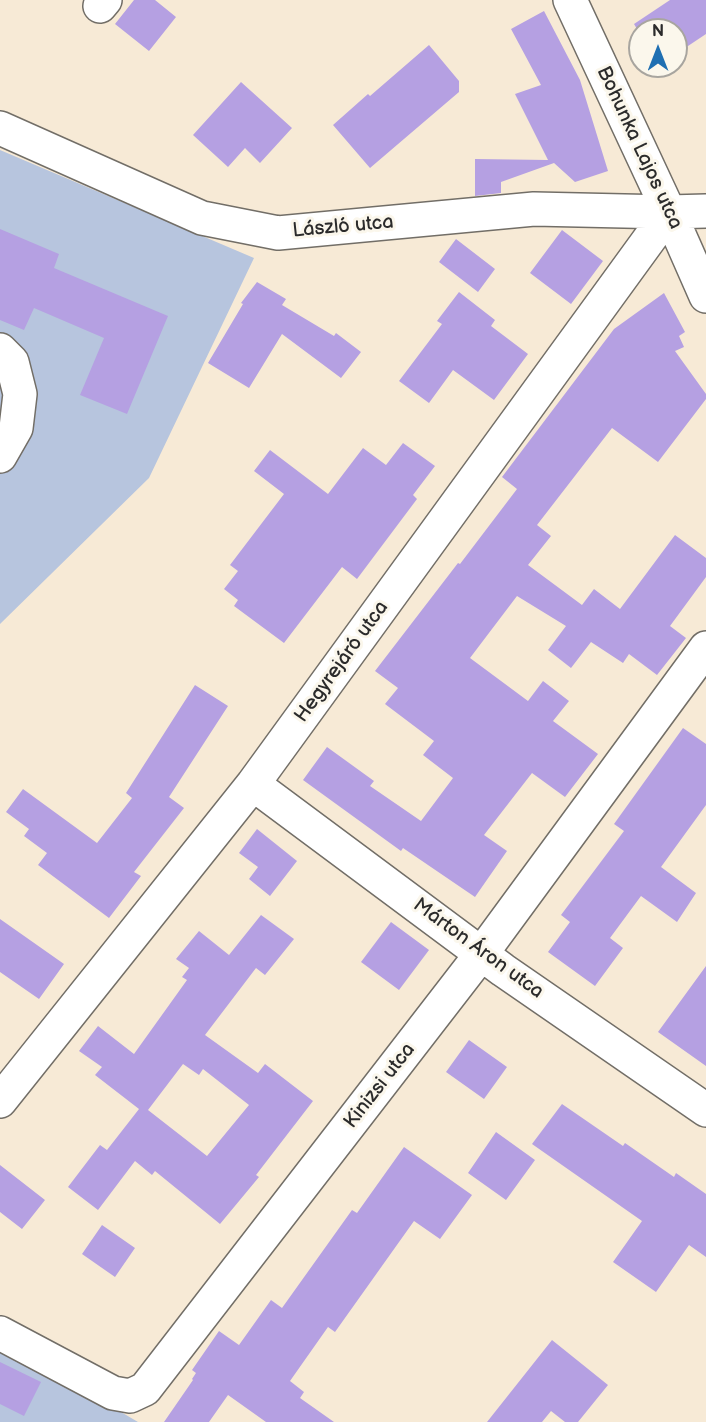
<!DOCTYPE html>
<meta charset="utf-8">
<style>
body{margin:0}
#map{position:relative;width:706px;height:1422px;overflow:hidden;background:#f7ead6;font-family:"Balsamiq Sans",sans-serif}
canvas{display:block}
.north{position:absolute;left:628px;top:18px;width:60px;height:60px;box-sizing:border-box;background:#fbf7ec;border:2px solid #a8a59f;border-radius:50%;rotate:0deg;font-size:16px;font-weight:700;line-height:24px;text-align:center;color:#2b2b2b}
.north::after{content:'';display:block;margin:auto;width:21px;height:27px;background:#1f6fb2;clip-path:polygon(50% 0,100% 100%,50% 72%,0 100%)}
</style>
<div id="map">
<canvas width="706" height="1422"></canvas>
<div class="north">N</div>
</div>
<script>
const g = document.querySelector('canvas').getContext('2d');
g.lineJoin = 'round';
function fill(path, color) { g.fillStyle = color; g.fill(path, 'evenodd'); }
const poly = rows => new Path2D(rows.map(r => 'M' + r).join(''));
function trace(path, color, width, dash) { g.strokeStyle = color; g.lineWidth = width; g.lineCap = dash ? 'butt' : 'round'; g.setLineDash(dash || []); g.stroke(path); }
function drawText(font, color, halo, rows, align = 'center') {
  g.font = font + ' "Balsamiq Sans",sans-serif'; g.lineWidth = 6; g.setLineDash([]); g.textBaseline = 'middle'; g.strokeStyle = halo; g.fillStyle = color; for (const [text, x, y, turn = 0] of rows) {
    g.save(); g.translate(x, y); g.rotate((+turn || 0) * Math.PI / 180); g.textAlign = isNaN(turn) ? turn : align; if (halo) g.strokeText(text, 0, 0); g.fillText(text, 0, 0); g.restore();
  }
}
fill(poly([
 [0,150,254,258,149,478,0,624],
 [0,1341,138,1422,0,1422]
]), '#b7c5de');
fill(poly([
 [134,0,155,0,176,17,149,51,115,24],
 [670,0,706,0,706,34,676,54,676,30,640,30,640,34,634,24],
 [544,11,580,80,608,171,575,182,554,163,501,182,501,193,475,196,475,159,548,160,515,94,541,85,511,29],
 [429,45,459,81,459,92,370,168,333,125,368,94,370,96],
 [241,82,292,128,260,163,245,148,228,167,193,135],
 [0,229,59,254,54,268,168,316,127,414,80,395,104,338,34,308,24,330,0,320],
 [562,230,603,261,571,304,530,273],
 [456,239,495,269,478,292,439,262],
 [257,282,286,299,282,305,334,336,336,333,361,352,341,378,282,334,249,388,208,363,243,304,241,303],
 [459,292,495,320,491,326,528,354,494,400,453,370,429,403,399,381,442,324,437,321],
 [664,293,685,332,679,336,684,347,675,351,706,394,706,399,658,462,612,428,537,525,551,536,528,565,582,605,594,589,620,609,675,535,706,558,706,577,670,626,686,638,657,675,629,654,623,663,591,642,571,668,548,650,566,626,517,596,470,658,528,701,543,681,569,701,553,721,598,754,565,797,532,773,484,835,507,851,475,897,403,848,401,851,303,780,327,747,374,781,370,786,421,821,453,778,423,755,434,741,385,704,398,688,375,671,458,563,460,564,517,489,502,477,614,329],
 [403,443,435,466,413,495,417,499,357,579,342,567,284,643,234,606,238,600,224,589,238,571,230,565,284,494,254,471,270,450,328,494,363,448,386,465],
 [195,685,228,706,169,797,184,808,134,872,141,876,109,918,38,865,47,853,24,836,29,829,6,812,23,789,97,843,132,798,126,793],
 [683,728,706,744,706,805,661,867,696,893,677,922,641,896,610,938,623,948,595,986,548,952,570,922,561,915,624,831,614,824],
 [257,829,297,861,270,896,249,879,258,867,239,853],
 [261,915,294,939,265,975,256,968,205,1035,258,1073,265,1064,313,1101,256,1175,259,1177,220,1224,155,1171,152,1175,135,1161,98,1210,68,1187,100,1145,107,1150,139,1109,95,1075,102,1067,79,1051,98,1026,134,1054,187,980,182,977,189,968,176,959,199,931,229,955],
 [183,1064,199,1075,203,1069,249,1105,207,1156,148,1110],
 [0,919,64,964,39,999,0,972],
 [391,922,429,950,399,990,361,962],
 [706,966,706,1066,658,1032],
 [469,1040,507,1067,484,1099,446,1072],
 [562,1104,623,1146,625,1143,674,1177,676,1173,706,1194,706,1257,689,1245,656,1292,613,1262,642,1221,532,1144],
 [496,1132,535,1160,506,1200,468,1173],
 [404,1147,472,1195,440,1239,414,1221,335,1332,328,1327,290,1381,304,1392,300,1398,334,1422,266,1422,228,1395,209,1422,164,1422,193,1380,192,1379,196,1373,192,1370,219,1331,239,1345,271,1300,282,1308,352,1210,357,1213],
 [0,1165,45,1200,22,1229,0,1212],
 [102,1225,135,1248,115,1277,82,1254],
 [552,1340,608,1385,578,1422,565,1422,551,1411,542,1422,487,1422],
 [0,1362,41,1382,24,1416,0,1404]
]), '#b5a0e2');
const minor = poly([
 [570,0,669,212,706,296],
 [100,6,105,0],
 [0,128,202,218,278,233,534,209,669,212,706,211],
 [0,350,12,362,20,394,16,428,0,456],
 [253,784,503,970,706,1110],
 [0,1101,253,784,669,212],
 [0,1333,113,1393,130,1396,145,1389,482,953,706,648]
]);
trace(minor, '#726e67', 36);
trace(minor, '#fff', 33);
drawText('20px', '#2b2b2b', '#fbf7ec', [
 ["Bohunka Lajos utca",639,148,65],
 ["László utca",343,227,-5],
 ["Hegyrejáró utca",342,662,-54],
 ["Márton Áron utca",478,949,36],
 ["Kinizsi utca",380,1086,-52]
]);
</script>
